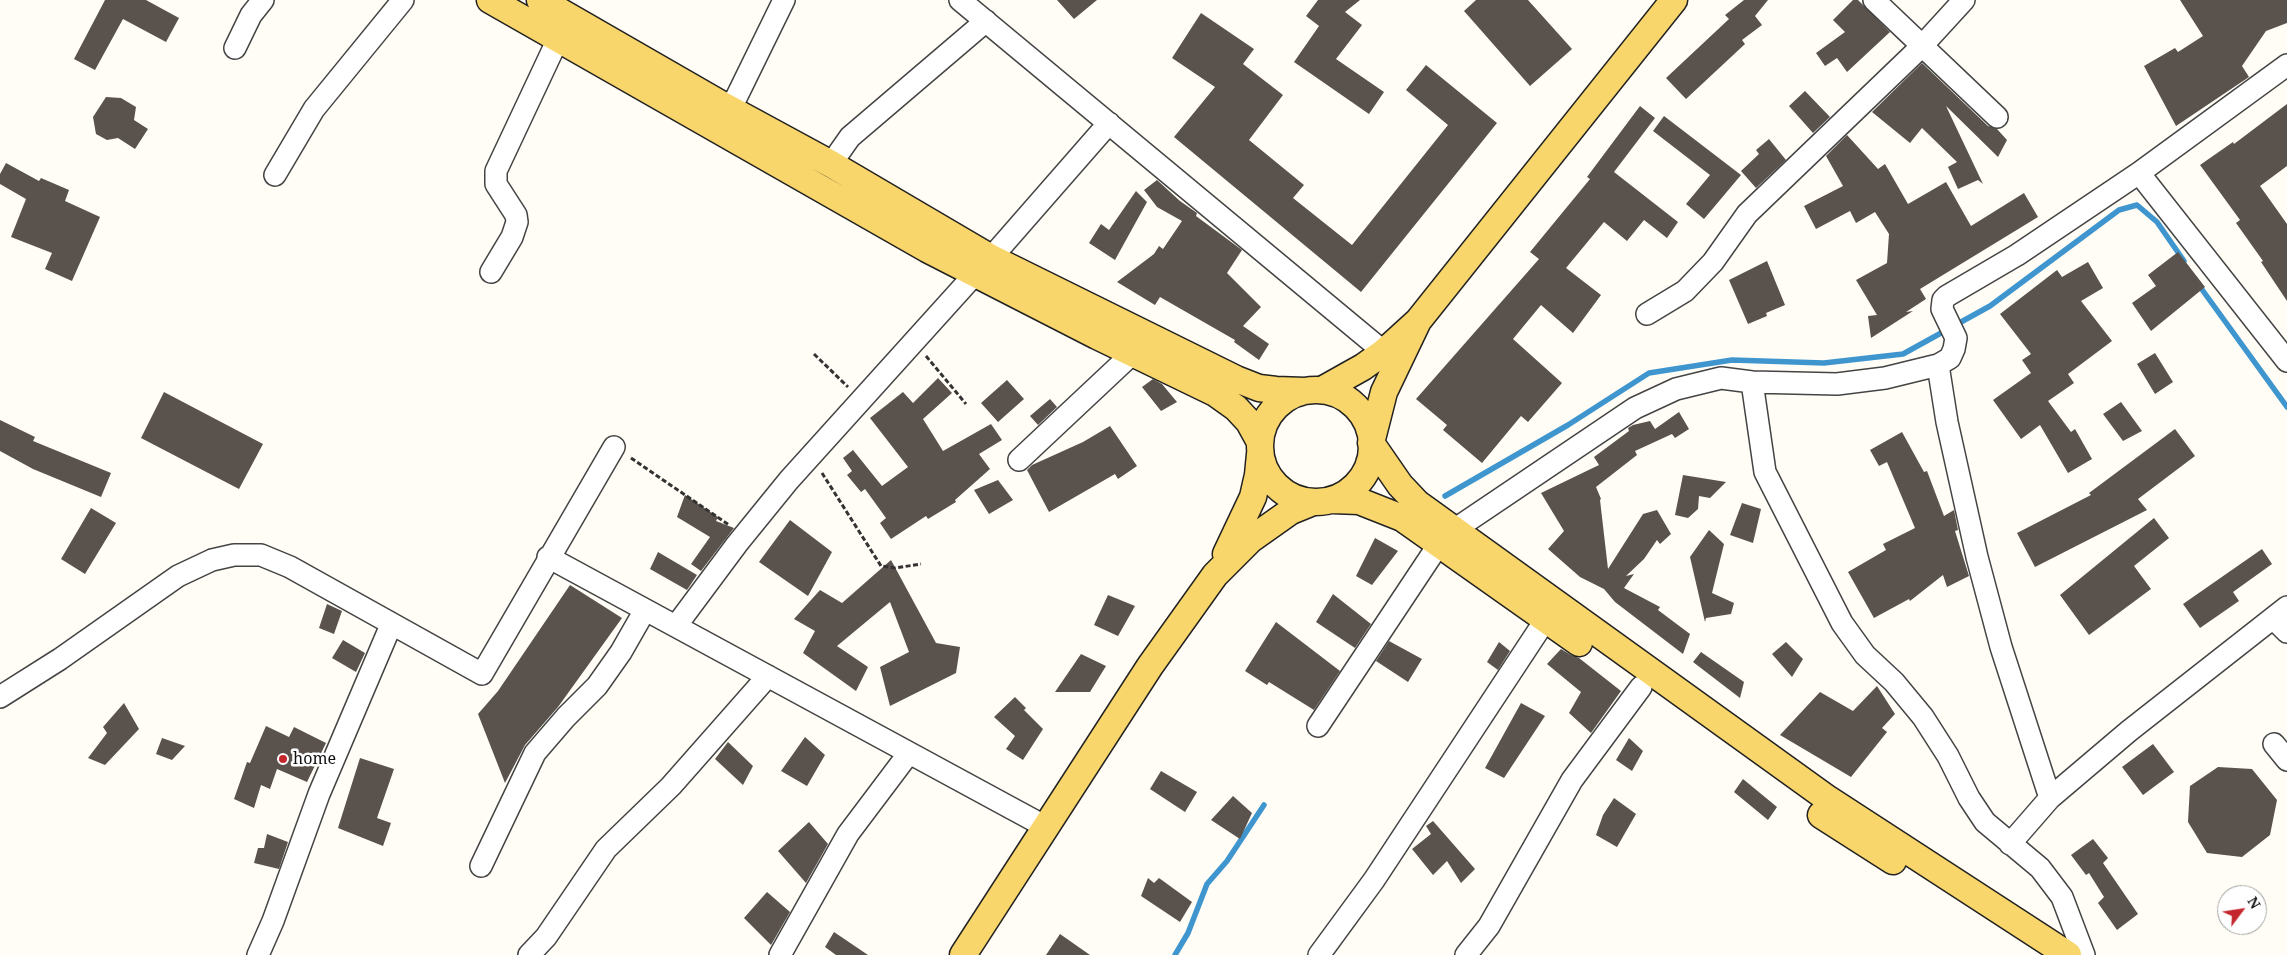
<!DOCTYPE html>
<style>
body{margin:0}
#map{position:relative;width:2287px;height:955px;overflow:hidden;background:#fffdf5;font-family:"Noto Serif",serif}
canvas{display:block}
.north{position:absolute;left:2217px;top:885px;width:50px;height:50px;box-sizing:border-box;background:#fff;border:1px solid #a0a0a0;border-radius:50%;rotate:59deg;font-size:14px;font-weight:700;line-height:20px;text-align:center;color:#111}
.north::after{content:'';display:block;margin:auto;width:18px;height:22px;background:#c4262e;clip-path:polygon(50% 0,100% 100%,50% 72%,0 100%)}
</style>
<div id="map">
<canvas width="2287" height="955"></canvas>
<div class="north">N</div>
</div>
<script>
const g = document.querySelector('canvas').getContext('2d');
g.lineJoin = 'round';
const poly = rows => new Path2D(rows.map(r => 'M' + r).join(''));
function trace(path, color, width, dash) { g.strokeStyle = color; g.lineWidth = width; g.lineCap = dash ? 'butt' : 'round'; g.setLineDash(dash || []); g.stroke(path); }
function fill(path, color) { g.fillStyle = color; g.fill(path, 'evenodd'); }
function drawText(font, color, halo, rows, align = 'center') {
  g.font = font + ' "Noto Serif",serif'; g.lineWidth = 5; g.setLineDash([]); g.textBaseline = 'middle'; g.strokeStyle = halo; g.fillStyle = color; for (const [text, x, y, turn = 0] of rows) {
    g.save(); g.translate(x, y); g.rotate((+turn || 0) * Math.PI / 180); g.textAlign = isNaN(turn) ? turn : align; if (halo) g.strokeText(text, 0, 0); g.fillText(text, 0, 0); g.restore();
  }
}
trace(poly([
 [2198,284,2287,407],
 [1445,496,1568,425,1649,373,1732,360,1824,363,1903,354,1990,306,2119,210,2137,205,2157,222,2184,261],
 [1175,955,1188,933,1207,884,1227,861,1264,805]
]), '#3f96cf', 5.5);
fill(poly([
 [105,0,146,0,179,18,166,42,123,19,95,70,74,59],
 [1057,0,1097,0,1074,19],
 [1318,0,1360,0,1345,12,1362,25,1336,59,1384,92,1369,114,1294,62,1319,26,1306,16],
 [1476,0,1528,0,1572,49,1530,86,1464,11],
 [1744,0,1768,0,1755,16,1762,25,1742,40,1745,44,1686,99,1666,78,1729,19,1725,15],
 [1853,0,1858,0,1890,32,1847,72,1837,58,1825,66,1816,53,1845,32,1833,20],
 [2180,0,2287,0,2287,23,2266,31,2242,66,2249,77,2176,126,2144,66,2175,48,2178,52,2203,36],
 [1201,13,1254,49,1243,64,1283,95,1249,140,1304,185,1293,198,1352,245,1448,125,1406,90,1426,65,1497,123,1361,292,1174,137,1215,87,1172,58],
 [1922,63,1988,126,1997,129,2007,140,1998,157,1946,106,1983,184,1978,180,1958,189,1948,167,1957,162,1922,128,1910,143,1872,112],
 [1805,91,1830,117,1813,133,1789,106],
 [106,97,121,98,136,107,134,120,148,129,135,149,118,138,107,140,96,134,93,117],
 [2287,104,2287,166,2260,186,2287,224,2287,301,2261,262,2263,261,2236,223,2240,220,2200,165,2233,142,2234,144],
 [1640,106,1655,118,1614,172,1678,222,1667,238,1644,220,1627,241,1604,222,1566,268,1601,295,1573,333,1541,305,1513,339,1562,383,1528,422,1521,416,1482,463,1443,430,1447,425,1416,399,1539,259,1530,252,1590,179,1587,177],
 [1664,116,1741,175,1704,219,1686,204,1710,175,1653,131],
 [1847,135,1878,169,1885,164,1908,204,1946,182,1971,226,2024,193,2038,217,1920,289,1926,299,1906,312,1913,311,1871,338,1868,316,1877,315,1856,280,1887,263,1889,234,1875,212,1856,223,1850,211,1816,229,1804,206,1843,186,1826,156],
 [1769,139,1786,160,1756,188,1741,171,1759,154,1756,150],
 [6,163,39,181,41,178,69,190,65,201,100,217,72,281,45,269,52,253,11,237,26,199,0,184,0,174],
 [1157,180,1180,201,1197,213,1196,216,1242,250,1227,273,1261,307,1243,326,1269,344,1259,360,1234,342,1235,340,1160,297,1155,305,1117,282,1154,254,1159,246,1163,249,1182,221,1157,207,1144,190],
 [1136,191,1147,202,1115,260,1089,243,1101,224,1109,230],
 [2178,252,2205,287,2151,331,2132,303,2156,286,2148,275],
 [1767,261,1785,305,1766,313,1767,316,1748,324,1729,280],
 [2088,262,2103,288,2081,301,2112,341,2068,374,2074,383,2048,401,2071,432,2075,429,2092,459,2068,473,2040,425,2021,439,1993,400,2031,373,2022,360,2031,354,2000,314,2057,270,2062,277],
 [2155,353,2173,382,2155,394,2137,364],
 [938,378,952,393,923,419,943,451,991,424,1002,440,979,454,990,469,955,500,956,502,928,519,926,516,891,539,880,523,886,518,865,489,861,492,847,475,852,471,843,458,853,450,882,486,908,467,870,418,903,392,913,403],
 [1153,379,1162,384,1177,402,1161,411,1142,387],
 [1007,380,1024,399,998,422,981,403],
 [164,392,263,444,239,489,141,438],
 [1050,399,1057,407,1038,425,1030,416],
 [2121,402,2142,431,2123,441,2103,414],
 [1679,412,1689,429,1675,438,1672,434,1635,451,1637,455,1596,487,1601,499,1600,500,1608,569,1643,514,1657,510,1671,534,1660,544,1657,540,1644,559,1626,576,1634,574,1624,588,1660,607,1658,610,1690,634,1683,654,1615,602,1604,589,1580,577,1548,549,1564,531,1541,493,1599,465,1594,457,1629,431,1628,428,1633,425,1650,421,1655,429],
 [0,420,35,437,33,441,111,473,101,497,33,469,0,451],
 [1110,426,1137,466,1118,479,1115,474,1049,512,1027,470,1032,465,1083,442],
 [2175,429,2195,456,2138,499,2147,510,2035,567,2017,533,2091,495,2089,493],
 [1902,432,1924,472,1927,471,1944,516,1954,510,1958,530,1955,531,1969,576,1947,587,1943,575,1910,601,1909,599,1874,618,1848,572,1886,550,1883,544,1915,528,1887,462,1879,466,1870,450],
 [1683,475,1726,482,1710,498,1699,496,1698,509,1688,518,1675,515],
 [998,480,1013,500,989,514,974,490],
 [685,495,718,517,716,521,734,528,701,571,691,564,710,537,677,517],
 [1742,503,1761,509,1753,543,1730,535],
 [91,508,116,523,85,574,61,559],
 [2154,518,2169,538,2134,566,2151,589,2089,635,2060,595],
 [790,520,832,552,808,596,759,562],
 [1709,530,1724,544,1712,593,1734,603,1731,614,1706,618,1705,622,1690,557],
 [1375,538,1398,551,1372,585,1356,576],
 [2262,549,2272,564,2233,592,2239,601,2200,628,2183,604],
 [658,552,697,575,687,590,650,569],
 [891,560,936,643,960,647,956,673,890,706,880,667,909,652,890,602,837,646,868,667,856,691,803,653,815,631,794,619,820,590,842,603],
 [570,585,622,618,558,707,525,745,505,783,478,714,498,691],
 [1333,594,1371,624,1355,648,1316,622],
 [1108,595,1135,606,1118,636,1094,625],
 [327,604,342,611,334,634,319,628],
 [1276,622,1340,671,1314,710,1269,682,1267,685,1245,671],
 [343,640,365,653,356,672,332,658],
 [1389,641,1422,659,1408,682,1376,661],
 [1499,642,1510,651,1498,670,1487,662],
 [1786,642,1803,659,1792,677,1772,654],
 [1561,649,1571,655,1579,658,1621,691,1591,733,1569,713,1581,692,1547,664],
 [1701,652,1744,682,1740,698,1693,662],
 [1081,654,1106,666,1090,692,1055,692],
 [1877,686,1895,714,1882,728,1887,732,1851,777,1780,735,1820,692,1853,711],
 [1015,697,1026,708,1024,710,1043,729,1023,760,1006,749,1015,736,994,717],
 [124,703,139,729,105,765,88,758,107,733,103,727],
 [1521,703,1545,716,1504,778,1485,768],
 [266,726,289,737,294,727,326,743,307,782,277,769,270,789,261,785,254,808,234,799,247,762,250,763],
 [805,737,825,755,807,786,781,771],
 [162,738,185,746,172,760,156,754],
 [1629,738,1643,751,1632,771,1616,760],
 [728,742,753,766,743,785,715,759],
 [2153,744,2174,772,2143,795,2122,767],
 [360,758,394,769,377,818,391,823,383,846,338,828],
 [2218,767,2252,769,2277,800,2270,835,2242,857,2207,853,2188,822,2190,786],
 [1161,771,1197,792,1185,812,1150,789],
 [1743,779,1777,807,1768,820,1734,792],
 [1233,796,1252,813,1240,839,1211,820],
 [1614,798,1636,814,1617,847,1596,835,1603,815],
 [1433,821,1475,869,1461,883,1447,861,1433,875,1412,849,1431,834,1426,826],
 [809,822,828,844,806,883,778,851],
 [267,834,288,842,279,869,254,863,258,848,264,848],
 [2093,839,2108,858,2103,863,2138,914,2117,930,2098,903,2104,897,2089,873,2086,875,2071,855],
 [1148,878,1154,883,1159,878,1192,902,1180,922,1141,896],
 [767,892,790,912,771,945,744,918],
 [834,932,868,955,836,955,825,947],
 [1060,934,1090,955,1046,955]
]), '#5a524d');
const minor = poly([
 [960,0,1384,352],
 [1874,0,1997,117],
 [235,48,251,15,263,0],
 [726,107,736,98,784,0],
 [831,164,850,137,986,21],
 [2139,173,2287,361],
 [275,175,314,109,403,0],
 [991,258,1109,123],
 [491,272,512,237,517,222,516,215,496,184,496,171,558,39],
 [1647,314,1685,291,1713,262,1747,214,1921,47,1964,0],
 [1938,365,1950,358,1954,349,1956,338,1942,309,1943,300,1947,296,2017,255,2139,173,2287,65],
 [1752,382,1765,472,1842,623,1865,655,1894,682,1923,717,1948,756,1969,798,1985,822,2040,868,2062,897,2084,955],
 [1019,460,1133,353],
 [1454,530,1635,408,1676,389,1721,378,1752,382,1837,384,1885,378,1938,365,1947,422,1977,557,2001,647,2050,798],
 [548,557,1046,827],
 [2273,618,2287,632],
 [676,626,737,544,789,480,975,274],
 [0,697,60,659,178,576,212,560,234,555,261,555,290,567,482,674,614,447],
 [1318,726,1439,544],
 [2274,744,2287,760],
 [2010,844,2050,798,2129,731,2287,607],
 [481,866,535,753,566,717,597,686,621,652,645,610],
 [258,955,273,921,319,794,391,625],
 [529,955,546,937,606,849,671,786,768,676],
 [780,955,848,834,909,753],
 [1319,955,1374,880,1546,619],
 [1466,955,1489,926,1572,780,1641,687]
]);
const major = poly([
 [490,0,927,249,1097,336,1215,393,1236,408,1249,422,1260,442],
 [540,0,726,107,831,164,991,258,1236,379,1259,388,1276,390,1305,391],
 [1418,321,1384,392,1371,443,1400,485,1417,503,1828,799,2068,955],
 [1322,390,1363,367,1384,352,1418,321,1674,0],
 '1260 446a56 56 0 1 1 112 0a56 56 0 1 1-112 0Z',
 [1333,500,1359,501,1402,518,1579,643],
 [1226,554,1253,497,1258,475,1260,454],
 [1821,815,1893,861],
 [963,955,1150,666,1215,575,1250,540,1291,511,1313,502]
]);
trace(minor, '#444', 24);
trace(major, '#222', 29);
trace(poly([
 [814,354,848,387],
 [926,356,966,404],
 [631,458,729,525],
 [822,473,881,566,895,568,921,564]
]), '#333', 3, [5, 2.5]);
trace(minor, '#fff', 21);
trace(major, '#f9d66b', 26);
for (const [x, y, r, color] of [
 [283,759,5,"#c4262e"]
]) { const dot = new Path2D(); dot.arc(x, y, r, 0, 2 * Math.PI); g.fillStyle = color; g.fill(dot); trace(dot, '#fff', 2); }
drawText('16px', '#111', '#fff', [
 ["home",293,759]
], 'left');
</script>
